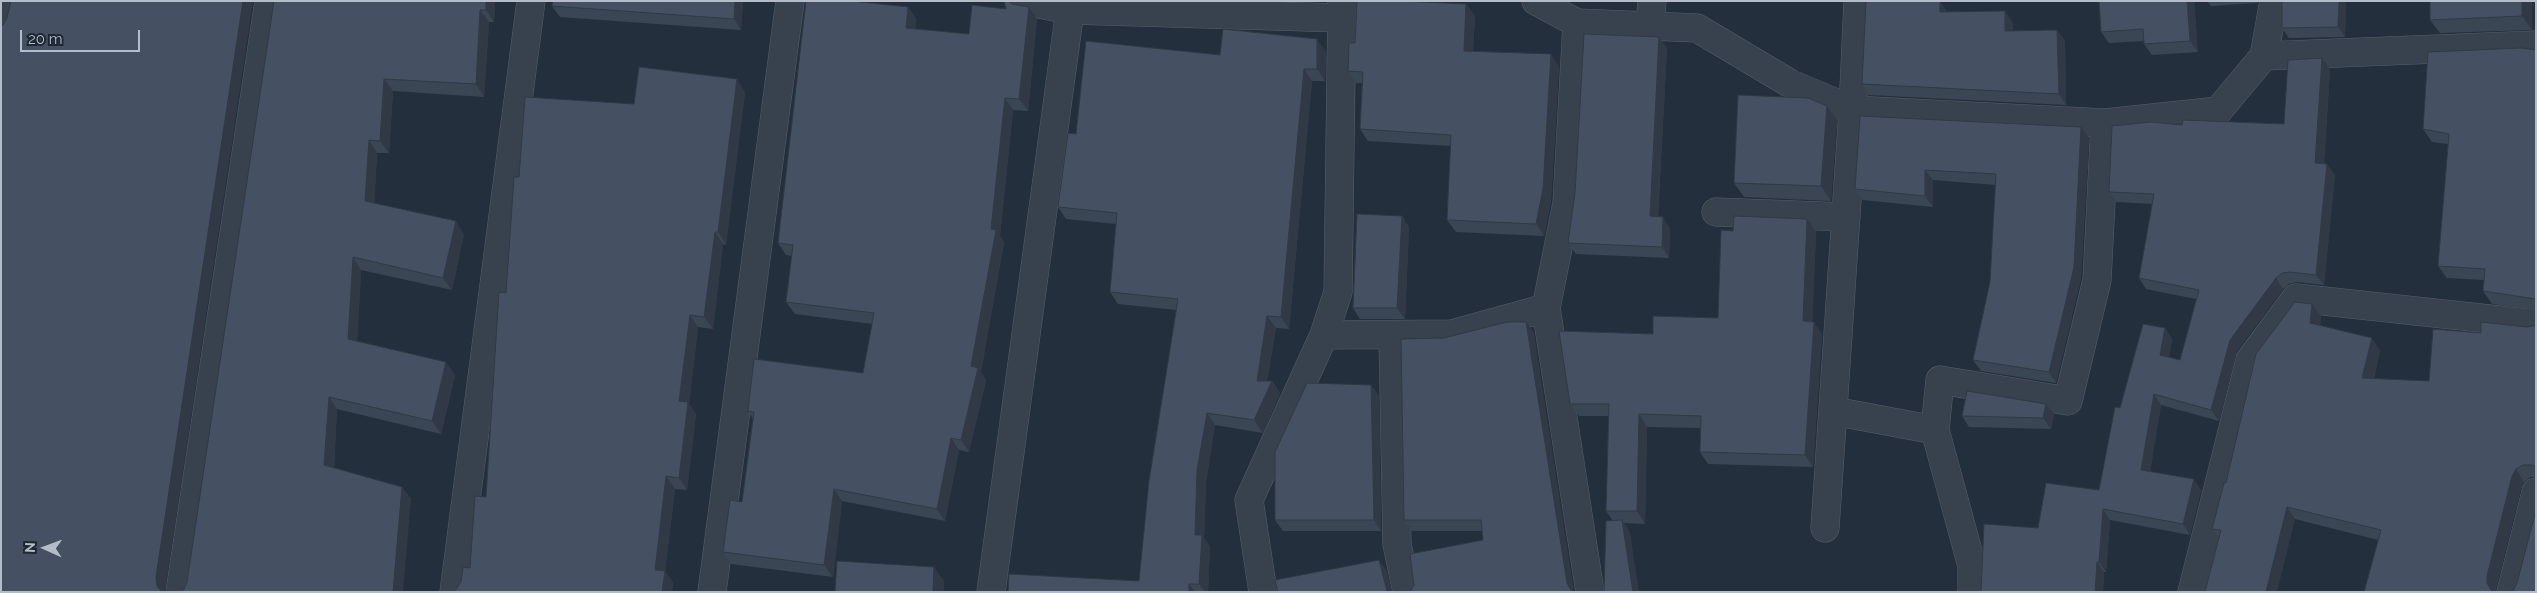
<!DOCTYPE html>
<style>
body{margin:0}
#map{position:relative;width:2537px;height:593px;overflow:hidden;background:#242f3e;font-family:Raleway,sans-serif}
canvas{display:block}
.frame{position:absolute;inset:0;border:2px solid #b4bcc9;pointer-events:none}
.north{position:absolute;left:20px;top:523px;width:50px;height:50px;-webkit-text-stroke:4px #1d2633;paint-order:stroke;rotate:272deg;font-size:14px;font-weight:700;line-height:20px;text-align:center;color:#b4bcc9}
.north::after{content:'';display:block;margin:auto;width:18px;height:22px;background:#b4bcc9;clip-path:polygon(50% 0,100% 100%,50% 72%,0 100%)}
.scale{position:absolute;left:20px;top:30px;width:120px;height:22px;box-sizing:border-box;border:2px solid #b4bcc9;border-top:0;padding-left:6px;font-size:15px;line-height:18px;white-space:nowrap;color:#b4bcc9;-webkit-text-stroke:4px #1d2633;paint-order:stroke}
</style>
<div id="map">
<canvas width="2537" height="593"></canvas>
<div class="frame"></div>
<div class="north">N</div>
<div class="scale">20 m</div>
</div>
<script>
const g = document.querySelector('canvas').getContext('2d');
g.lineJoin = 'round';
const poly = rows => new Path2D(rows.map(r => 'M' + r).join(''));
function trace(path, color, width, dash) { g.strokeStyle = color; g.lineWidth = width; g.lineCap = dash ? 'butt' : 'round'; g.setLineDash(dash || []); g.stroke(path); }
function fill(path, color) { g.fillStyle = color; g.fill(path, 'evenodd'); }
const minor = poly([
 [1024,1,1070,10,1341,18],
 [1536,1,1577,23,1567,203,1546,308,1590,592],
 [1577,23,1697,28,1791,84,1853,110,2105,123,2218,111,2264,56,2274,1],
 [1,26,8,1],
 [1650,27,1652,1],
 [2264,56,2536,45],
 [1716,212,1846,217],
 [1324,335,1452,334,1546,308],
 [1393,336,1397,544,1407,592],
 [1833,411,1935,430,1972,566,1972,592],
 [1935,430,1940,380,2068,401,2097,280,2105,123],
 [1825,528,1853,110,1858,1],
 [180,592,269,1],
 [454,592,531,1],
 [712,592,790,1],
 [991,592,1070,10],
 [1263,592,1249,500,1324,335,1338,292,1342,1],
 [2192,592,2250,360,2296,298,2536,324],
 [2511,592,2536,492]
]);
trace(minor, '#565f6c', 29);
trace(minor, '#38414e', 28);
fill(poly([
 [274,1,495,1,494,22,489,22,484,97,393,91,389,153,377,153,374,203,464,234,452,290,361,270,357,341,455,375,441,434,337,409,334,468,402,487,411,499,184,589,187,582],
 [553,1,743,1,741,30,560,17,552,6],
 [2099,1,2194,1,2198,52,2152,55,2144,44,2144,41,2109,43,2101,32],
 [2207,1,2258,1,2258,3,2211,6],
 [2282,1,2346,1,2345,37,2289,38,2282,28],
 [2430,1,2532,1,2532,30,2440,33,2430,20],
 [1012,4,1037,19,1028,111,1013,110,1000,236,1004,242,981,372,986,380,969,452,959,450,945,521,842,501,833,577,731,564,723,552,742,502,753,419,748,411,863,373,872,324,795,314,786,302,792,256,786,255,778,243,908,7,916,19,915,29,969,34],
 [1466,4,1475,16,1473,51,1559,66,1551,201,1544,236,1456,232,1447,220,1451,146,1368,141,1360,129,1362,83,1356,83,1348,71,1355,43],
 [1947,12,2013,22,2013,31,2057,30,2065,41,2066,105,1869,95,1862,84],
 [1667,48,1658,217,1670,228,1669,258,1576,254,1568,243],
 [2536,50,2536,310,2492,304,2483,291,2484,280,2447,278,2438,266,2448,144,2432,142,2423,129],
 [1326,51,1325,81,1312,81,1289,329,1276,328,1267,381,1272,381,1280,393,1263,433,1215,425,1206,482,1204,538,1210,547,1208,592,1008,592,1139,581,1176,310,1118,304,1110,292,1116,224,1066,219,1058,207,1076,134,1220,55],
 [2322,58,2330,69,2324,164,2335,175,2324,285,2297,282,2289,284,2283,289,2237,351,2219,421,2161,405,2150,471,2201,490,2190,535,2110,520,2106,572,2104,572,2103,592,1981,592,2038,528,2099,490,2120,408,2165,328,2172,339,2169,357,2180,360,2196,299,2146,289,2139,278,2152,204,2117,202,2109,192,2182,125,2284,124],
 [745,92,726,245,723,244,713,329,698,327,689,404,696,414,687,490,675,489,665,571,673,583,672,592,454,592,470,568,486,497,506,293,519,177,634,104],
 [1827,106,1837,120,1831,201,1744,197,1734,183],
 [2081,127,2089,138,2081,278,2056,383,1981,371,1973,360,1990,282,1996,185,1933,180,1933,207,1863,200,1855,189],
 [1402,216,1409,227,1405,319,1360,319,1353,308],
 [1807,219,1816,231,1812,322,1822,334,1813,467,1708,464,1700,452,1700,428,1647,427,1645,524,1624,523,1630,532,1613,521,1606,511,1609,416,1579,416,1570,404,1653,334,1718,318,1733,231],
 [2312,304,2321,316,2320,325,2380,350,2374,379,2429,381,2481,333,2526,327,2534,326,2536,324,2536,477,2531,477,2524,482,2521,488,2496,588,2378,540,2295,519,2219,538,2212,529,2226,483],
 [1526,322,1534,333,1483,540,1482,531,1412,531,1404,520,1444,338],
 [1371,385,1379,396,1381,531,1283,531,1275,520],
 [2054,414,2051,429,1969,427,1962,416]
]), '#3b4654');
fill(poly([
 [243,1,253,1,165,592,161,592,157,586,156,577],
 [486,1,495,1,494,22,486,10],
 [735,1,743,1,741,30,734,19],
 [1940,1,1947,12,1940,12],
 [2187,1,2194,1,2198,52,2190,41],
 [2339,1,2346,1,2345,37,2338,27],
 [2522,1,2532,1,2532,30,2522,16],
 [1466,4,1475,16,1472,63,1464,51],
 [908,7,916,19,914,40,906,28],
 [1029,7,1037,19,1028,111,1019,99],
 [480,10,489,22,484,97,476,84],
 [2005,11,2013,22,2013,42,2005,31],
 [2057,30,2065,41,2066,105,2059,94],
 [1659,37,1667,48,1657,227,1650,216],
 [1317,39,1326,51,1325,81,1317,69],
 [1551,54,1559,66,1551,201,1544,236,1536,224],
 [2322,58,2330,69,2323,174,2315,163],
 [1304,69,1312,81,1289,329,1281,317],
 [384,79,393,91,389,153,380,141],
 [737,79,745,92,726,245,718,232],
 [1005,98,1013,110,1000,236,1004,242,981,372,986,380,969,452,961,440,991,229],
 [1827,106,1837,120,1831,201,1821,186],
 [2081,127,2089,138,2081,278,2056,383,2049,372],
 [369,140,377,153,374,214,365,201],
 [2327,164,2335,175,2324,285,2316,275],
 [1925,170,1933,180,1933,207,1925,196],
 [1402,216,1409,227,1405,319,1397,308],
 [1663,217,1670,228,1669,258,1662,247],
 [1807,219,1816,231,1812,334,1803,321],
 [456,221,464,234,452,290,443,278],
 [715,232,723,244,713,329,704,317],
 [353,257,361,270,357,351,348,339],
 [2276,278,2283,289,2237,351,2219,421,2211,410,2230,340],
 [2312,304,2321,316,2319,335,2310,323],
 [690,315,698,327,689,404,696,414,687,490,679,478,679,401],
 [1267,316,1276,328,1265,393,1257,381],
 [1526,322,1534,333,1574,592,1572,592,1567,583],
 [1814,322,1822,334,1813,467,1805,455],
 [2165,328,2172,339,2168,365,2160,355],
 [2372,338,2380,350,2371,390,2362,378],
 [446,362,455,375,441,434,432,421],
 [1272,381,1280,393,1263,433,1254,420],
 [1371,385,1379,396,1381,531,1374,520],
 [2154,394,2161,405,2149,480,2141,470],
 [329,397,337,409,333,477,324,465],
 [2046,404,2054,414,2051,429,2043,418],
 [1207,413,1215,425,1206,482,1204,538,1210,547,1208,592,1205,592,1199,584,1195,535,1197,470],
 [1639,414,1647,427,1645,524,1637,511],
 [951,438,959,450,945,521,937,509],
 [2516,469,2524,482,2521,488,2496,588,2496,592,2492,592,2487,583,2487,576,2512,476],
 [666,476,675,489,665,571,673,583,672,592,662,592,655,570],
 [2194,479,2201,490,2190,535,2183,524],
 [402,487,411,499,403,592,393,592],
 [834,489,842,501,833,577,824,565],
 [2287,507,2295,519,2277,592,2266,592],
 [2103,509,2110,520,2106,572,2099,562],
 [1622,520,1630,532,1639,592,1633,592],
 [1379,560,1387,571,1392,592,1388,592,1387,591],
 [2097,562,2104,572,2103,592,2095,592],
 [934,567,944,581,944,592,933,592],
 [1189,584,1195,592,1189,592]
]), '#303945');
const building = poly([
 [11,1,243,1,156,577,157,586,162,592,1,592,1,26,3,25,7,18,11,1],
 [274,1,486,1,486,10,480,10,476,84,384,79,380,141,369,140,365,201,456,221,443,278,353,257,348,339,446,362,432,421,329,397,324,465,402,487,393,592,180,592,184,589,187,582,274,1],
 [553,1,735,1,734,19,552,6,553,1],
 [806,1,852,1,908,7,906,28,969,34,972,5,1006,9,1004,1,1008,1,1012,4,1029,7,1019,99,1005,98,991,229,996,230,971,366,978,368,961,440,951,438,937,509,834,489,824,565,723,552,730,500,742,502,754,412,748,411,754,359,863,373,874,313,786,302,793,245,778,243,806,1],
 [1357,1,1401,1,1466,4,1464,51,1551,54,1543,189,1536,224,1447,220,1451,135,1360,129,1363,72,1348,71,1349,43,1355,43,1357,1],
 [1866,1,1940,1,1940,12,2005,11,2005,31,2057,30,2059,94,1862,84,1866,1],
 [2099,1,2187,1,2190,41,2144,44,2143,29,2101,32,2099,1],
 [2282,1,2339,1,2338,27,2282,28,2282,1],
 [2430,1,2522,1,2522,16,2430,20,2430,1],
 [1223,29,1317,39,1317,69,1304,69,1281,317,1267,316,1257,381,1272,381,1254,420,1207,413,1197,470,1195,535,1202,535,1199,584,1189,584,1189,592,1008,592,1009,574,1139,581,1149,481,1178,299,1110,292,1117,213,1058,207,1068,133,1076,134,1086,41,1220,55,1223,29],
 [1584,34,1659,37,1650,216,1663,217,1662,247,1568,243,1575,193,1584,34],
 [2522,48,2536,50,2536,299,2483,291,2485,269,2438,266,2449,134,2423,129,2428,52,2522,48],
 [2322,58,2315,163,2327,164,2316,275,2290,272,2282,273,2276,278,2230,340,2211,410,2154,394,2141,470,2194,479,2183,524,2103,509,2099,562,2097,562,2095,592,1981,592,1984,524,2038,528,2046,483,2099,490,2115,407,2120,408,2143,324,2165,328,2160,355,2180,360,2199,290,2139,278,2154,194,2109,192,2112,126,2151,122,2182,125,2183,120,2284,124,2288,60,2322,58],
 [639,67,737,79,718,232,715,232,704,317,690,315,679,401,688,402,679,478,666,476,655,570,665,571,662,592,454,592,461,582,463,567,470,568,475,496,486,497,499,292,506,293,514,177,519,177,525,97,634,104,639,67],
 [1738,95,1808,98,1827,106,1821,186,1734,183,1738,95],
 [1860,116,2081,127,2074,267,2049,372,1973,360,1990,282,1996,174,1925,170,1925,196,1855,189,1860,116],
 [1357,214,1402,216,1397,308,1353,308,1357,214],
 [1734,216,1807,219,1803,321,1814,322,1805,455,1700,452,1701,416,1639,414,1637,511,1606,511,1609,404,1570,404,1559,331,1653,334,1653,316,1718,318,1721,230,1733,231,1734,216],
 [2295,302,2312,304,2310,323,2372,338,2362,378,2429,381,2433,329,2481,333,2481,322,2526,327,2534,326,2536,324,2536,467,2532,465,2523,465,2516,469,2512,476,2487,576,2487,583,2491,590,2494,592,2364,592,2381,530,2287,507,2266,592,2205,592,2221,530,2212,529,2224,483,2226,483,2256,354,2295,302],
 [1507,322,1526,322,1567,583,1572,592,1410,592,1414,585,1410,554,1483,540,1481,520,1404,520,1401,339,1444,338,1507,322],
 [1307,383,1371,385,1374,520,1275,520,1275,452,1307,383],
 [1967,391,2046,404,2043,418,1962,416,1967,391],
 [2536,510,2536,592,2511,592,2513,591,2517,583,2536,510],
 [1622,520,1633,592,1604,592,1606,521,1622,520],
 [1379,560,1387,591,1389,592,1278,592,1275,580,1379,560],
 [837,561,934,567,933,592,835,592,837,561]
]);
fill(building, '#455162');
trace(building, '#303945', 1);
</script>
